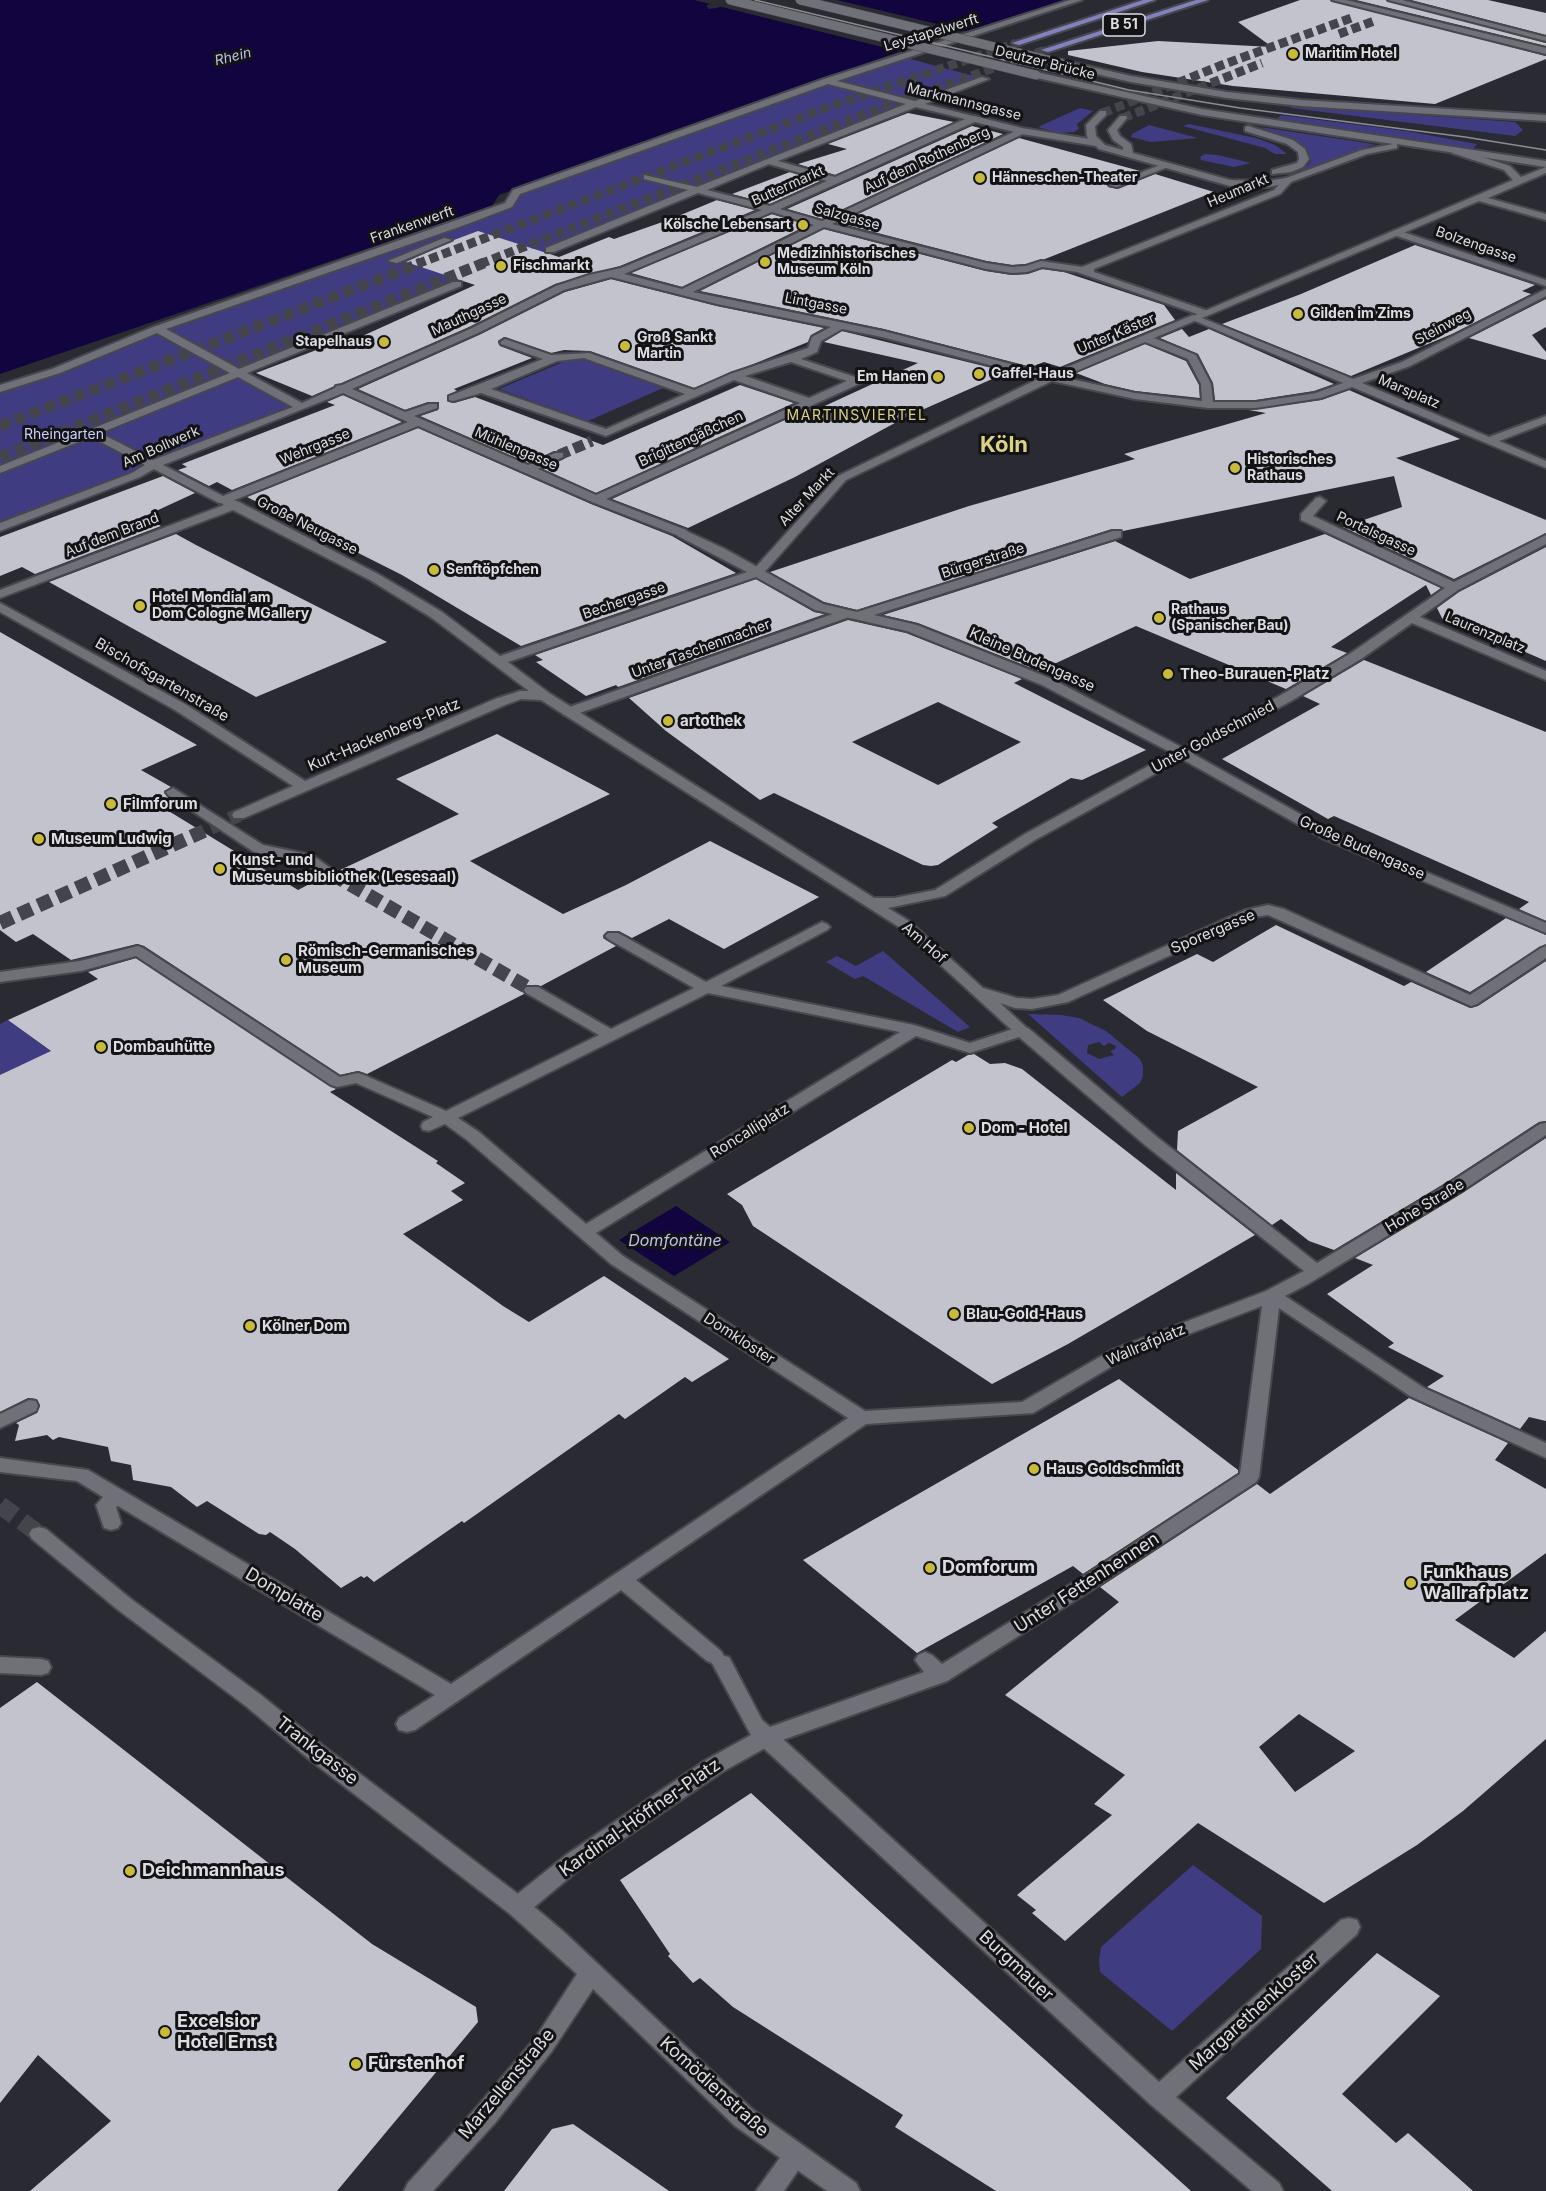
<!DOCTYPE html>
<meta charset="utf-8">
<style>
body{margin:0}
canvas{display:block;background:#292a32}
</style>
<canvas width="1546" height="2191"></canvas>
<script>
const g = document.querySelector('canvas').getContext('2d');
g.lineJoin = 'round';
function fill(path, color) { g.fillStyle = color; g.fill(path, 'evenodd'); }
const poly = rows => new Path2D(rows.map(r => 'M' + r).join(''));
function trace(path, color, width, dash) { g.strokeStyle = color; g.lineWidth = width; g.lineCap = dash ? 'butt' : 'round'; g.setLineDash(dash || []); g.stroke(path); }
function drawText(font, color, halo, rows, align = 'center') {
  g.font = font + ' Inter,sans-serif'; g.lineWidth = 6; g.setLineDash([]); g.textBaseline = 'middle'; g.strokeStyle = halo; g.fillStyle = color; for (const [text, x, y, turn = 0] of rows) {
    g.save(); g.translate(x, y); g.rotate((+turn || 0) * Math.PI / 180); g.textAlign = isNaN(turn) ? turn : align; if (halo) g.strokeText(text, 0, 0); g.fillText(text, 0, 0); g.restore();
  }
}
fill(poly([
 [899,56,985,79,550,250,457,284,238,373,302,407,0,527,0,389,56,371,157,329,509,205,516,192],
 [1292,106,1515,122,1523,130,1515,136,1291,108],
 [1080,108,1093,111,1077,124,1079,129,1074,132,1058,133,1038,127],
 [1281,115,1406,131,1477,144,1472,150,1275,121],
 [1189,124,1256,138,1275,145,1287,154,1275,154,1265,148,1183,126],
 [1149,125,1198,138,1151,142,1131,137,1132,134],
 [1260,127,1373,144,1375,144,1295,174,1289,172,1308,165,1311,161,1308,151,1294,141],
 [1205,154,1218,155,1251,163,1234,167,1201,160,1200,157],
 [575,357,663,388,588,421,499,389],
 [883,951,970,1027,958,1032,863,976,855,979,826,962,837,956,856,966],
 [1028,1014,1061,1015,1079,1018,1106,1031,1140,1059,1143,1066,1143,1076,1140,1083,1122,1097],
 [1099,1042,1104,1046,1109,1043,1116,1046,1115,1049,1110,1051,1114,1055,1099,1059,1087,1053,1088,1045],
 [8,1020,53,1053,24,1069,20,1065,0,1077,0,1024],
 [1193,1865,1262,1916,1261,1949,1172,2031,1100,1972,1099,1960,1101,1947]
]), '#403c81');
fill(poly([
 [0,0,723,0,707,5,708,9,716,8,743,0,1066,0,978,31,971,31,898,52,499,195,492,206,0,374],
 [676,1206,730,1242,674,1276,619,1240]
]), '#12043f');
fill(poly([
 [694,0,726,0,716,6,734,0,837,0,979,34,906,53]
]), '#292a32');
fill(poly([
 [1300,0,1330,0,1546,56,1546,59,1435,104,1233,86,1142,72,1068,55,1068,51,1158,41,1272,47,1238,22],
 [1356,0,1386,0,1546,43,1546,46],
 [1411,0,1488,0,1546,13,1546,35],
 [908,113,954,122,835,175,798,164,847,149,828,144],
 [972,126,1003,134,822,219,787,209],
 [1019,138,1140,171,1108,183,1108,187,1118,189,1155,174,1214,192,1045,259,1026,264,1012,265,986,261,839,223],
 [790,172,820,181,770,204,732,194],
 [717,200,755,210,620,266,555,284,469,327,312,396,256,373,340,341,347,343,475,285,406,262,454,240,478,231,559,257,609,237,614,239,671,219],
 [772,214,808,225,682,287,631,273],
 [824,229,986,271,1012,275,1028,274,1042,269,1064,272,1164,305,1175,320,1060,367,1044,362,1031,367,884,329,700,291],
 [1415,245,1535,285,1522,291,1531,294,1452,334,1351,376,1222,324,1301,294],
 [611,279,717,306,824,328,811,335,808,342,694,388,590,351,564,350,551,353,504,337,498,341,500,346,532,358,454,389,457,391,447,395,447,401,454,403,475,397,603,445,740,385,794,403,596,493,543,469,564,459,565,451,554,451,528,463,420,416,438,410,439,402,428,402,405,410,358,389,479,335,565,292],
 [1546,299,1546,327,1532,335,1546,352,1546,360,1469,338],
 [1182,329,1189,337,1209,329,1334,384,1314,391,1256,400,1215,400,1213,383,1198,354,1160,338],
 [842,331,1008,372,906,417,795,477,688,528,612,499,811,408,816,410,918,363,824,342],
 [1145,344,1186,361,1199,385,1200,398,1135,391,1105,384,1076,373],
 [1349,390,1460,439,1396,458,1546,520,1546,533,1454,579,1343,527,1402,507,1394,476,1123,531,1112,529,857,610,824,602,770,572,969,506,1135,459,1124,454,1266,413,1249,410,1321,400],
 [343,395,402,422,232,490,217,482,209,486,178,470,187,467,182,464,335,405,327,402],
 [418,428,591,504,672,536,736,573,521,646,402,575,247,497],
 [163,476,195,493,143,517,161,526,35,574,22,567,0,576,0,537],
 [176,534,196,545,387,642,256,697,49,582],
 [1325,534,1441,588,1431,595,1426,585,1331,647,1347,653,1286,689,1136,626,1039,671,918,623,883,615,1115,541,1190,579],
 [1546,547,1546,661,1451,620,1443,620,1437,608,1459,592],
 [756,579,814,612,825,614,618,687,616,685,586,696,536,662,543,660,535,655],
 [848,620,906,633,1022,679,1014,683,1146,750,1082,780,1071,778,992,823,998,827,938,865,931,866,923,865,774,793,760,800,666,731,629,698],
 [938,702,1021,742,938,785,852,742],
 [0,632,197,745,141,770,171,787,164,793,174,801,162,807,298,890,323,877,337,879,341,874,338,871,459,814,396,779,497,734,610,794,470,861,563,914,626,885,710,841,819,897,724,949,669,919,632,938,619,931,608,931,603,938,616,946,541,986,526,985,522,989,524,994,367,1074,358,1071,340,1075,144,946,137,944,71,960,33,934,16,942,0,930],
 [1364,660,1546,732,1546,921,1519,909,1529,902,1334,816,1328,819,1222,759,1320,704,1303,696],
 [1506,918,1546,935,1546,944,1470,992,1426,972],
 [1276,925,1404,986,1411,982,1470,1008,1478,1006,1546,961,1546,1121,1539,1122,1447,1182,1334,1250,1309,1241,1281,1219,1272,1225,1177,1150,1178,1131,1258,1087,1147,1031,1103,1000,1197,954,1213,962],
 [136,958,336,1089,330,1092,438,1161,436,1163,465,1183,451,1191,463,1200,403,1234,503,1306,529,1322,604,1276,729,1359,692,1382,685,1377,625,1419,619,1414,464,1523,462,1521,374,1582,367,1576,364,1578,361,1576,341,1588,295,1549,270,1532,266,1535,259,1534,207,1501,197,1507,171,1487,133,1480,131,1465,111,1461,108,1447,59,1437,53,1440,47,1435,15,1441,19,1425,16,1423,37,1413,40,1405,36,1399,28,1398,0,1412,0,1075,51,1051,8,1020,98,979,88,972],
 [974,1054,990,1064,1005,1063,1022,1069,1176,1190,1176,1173,1255,1235,1068,1344,992,1384,753,1226,742,1205,727,1194,952,1060,956,1062,968,1055],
 [1546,1138,1546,1421,1529,1417,1520,1429,1427,1387,1444,1376,1388,1347,1394,1343,1327,1294,1373,1265,1355,1258,1461,1194],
 [1119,1379,1238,1470,1238,1473,1083,1574,1073,1566,917,1653,803,1560],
 [1409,1398,1508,1443,1495,1460,1546,1489,1546,1553,1455,1620,1514,1658,1546,1631,1546,1739,1463,1811,1417,1845,1324,1903,1198,1823,1065,1941,1032,1913,1036,1910,1017,1895,1112,1815,1094,1804,1125,1775,1005,1695,1119,1602,1100,1587,1257,1484,1270,1494],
 [1299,1714,1355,1751,1295,1792,1259,1747],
 [37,1682,372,1944,476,2007,478,2022,337,2191,30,2191,111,2121,38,2055,0,2103,0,1708],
 [751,1793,873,1905,1191,2191,996,2191,895,2127,903,2115,733,2007,700,1978,693,1983,668,1956,670,1954,620,1880],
 [1377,1953,1440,1996,1342,2094,1396,2143,1408,2133,1473,2191,1332,2191,1226,2098],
 [573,2124,669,2191,504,2191,552,2129]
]), '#c2c3cd');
trace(poly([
 [559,455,592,441]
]), '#44454c', 11, [11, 5]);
trace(poly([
 [332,874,532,990]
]), '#44454c', 14, [14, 7]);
trace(poly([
 [0,923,239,815]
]), '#44454c', 14, [14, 7]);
trace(poly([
 [0,1505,39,1534]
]), '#44454c', 18, [18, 9]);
trace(poly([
 [1339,34,1374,21],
 [1103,113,1222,65,1354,17],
 [1123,118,1262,63]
]), '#44454c', 9, [9, 4.5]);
trace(poly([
 [417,264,837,104,1016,43],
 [480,264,869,112,1045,50]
]), '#44454c', 9, [9, 4.5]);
trace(poly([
 [0,426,421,263],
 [0,457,484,263]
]), '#44454c', 11, [11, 5]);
const pedestrian = poly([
 [1070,0,1082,0,837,81,915,101,982,77,989,79,925,104,977,117,977,121,780,209,822,221,1022,128,1026,131,1025,133,832,224,986,263,1012,267,1026,266,1041,261,1082,267,1274,190,1285,178,1291,178,1293,180,1280,194,1094,269,1094,272,1208,311,1208,315,1200,315,1077,272,1042,267,1027,272,1012,273,986,269,824,227,693,292,883,331,1050,374,1193,315,1198,318,1197,320,1154,338,1196,355,1211,384,1213,402,1256,402,1317,393,1323,396,1321,398,1256,408,1208,408,1135,399,1052,381,846,480,762,575,758,576,752,572,754,569,838,476,1040,378,882,337,842,329,821,341,817,352,801,359,861,379,861,383,606,499,686,530,688,533,682,537,592,502,418,426,227,503,219,503,154,469,140,477,0,531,0,523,132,473,145,465,91,437,0,473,0,466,230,373,157,333,60,373,0,392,0,385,52,369,153,327,505,203,513,190,824,79,1070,0],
 [828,84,906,104,697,187,644,175,644,179,688,190,546,248,546,252,554,252,698,193,762,210,621,268,589,275,556,286,470,329,342,385,336,386,335,388,302,403,247,373,461,286,461,282,453,282,239,369,166,329,462,226,512,207,520,194,828,84],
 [916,107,965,119,835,177,778,161,916,107],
 [769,164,827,181,770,206,707,190,769,164],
 [772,212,814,225,682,289,624,274,772,212],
 [611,277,717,304,831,327,812,337,808,348,730,374,694,390,589,353,551,355,505,339,500,342,501,344,543,359,449,396,449,400,453,401,481,393,606,436,734,380,800,403,596,495,538,469,563,457,563,453,555,453,528,465,414,416,437,408,437,404,429,404,405,412,352,389,478,333,564,290,611,277],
 [1145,342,1188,359,1201,384,1202,401,1135,393,1062,377,1145,342],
 [584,358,685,394,606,429,491,389,557,361,584,358],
 [791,362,847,381,809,398,745,376,791,362],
 [238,377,293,407,153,460,100,433,238,377],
 [343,393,408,422,223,496,163,465,343,393],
 [1165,163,1173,165,1117,187,1109,185,1165,163],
 [1394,231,1400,231,1546,280,1546,286,1394,235,1394,231],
 [444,238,452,240,397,263,388,261,444,238],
 [844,610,850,614,849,617,574,715,564,715,562,712,564,709,844,610],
 [173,788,263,845,312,855,339,874,337,877,327,877,303,862,254,852,168,795,166,792,173,788],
 [822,922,827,924,830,927,827,930,721,986,914,1025,970,1043,1016,1028,1028,1028,1157,1137,1317,1263,1448,1184,1540,1124,1546,1123,1546,1135,1460,1192,1308,1284,1285,1296,1424,1388,1546,1443,1546,1458,1410,1396,1279,1308,1259,1477,1256,1482,1090,1591,947,1681,774,1743,722,1772,582,1867,526,1914,518,1916,510,1914,507,1907,510,1900,566,1855,706,1760,751,1735,712,1663,707,1661,621,1590,415,1730,407,1732,399,1730,396,1724,399,1718,435,1695,118,1506,116,1507,121,1523,118,1528,111,1530,104,1528,96,1505,103,1497,77,1481,0,1472,0,1458,88,1470,451,1684,848,1418,611,1264,467,1140,445,1124,429,1131,423,1130,421,1126,423,1122,433,1117,356,1083,337,1087,331,1085,136,956,81,971,0,982,0,972,80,961,138,946,143,948,340,1077,358,1073,364,1075,446,1111,599,1035,526,993,524,990,526,987,538,987,611,1029,694,988,608,939,605,936,608,933,618,933,706,982,822,922],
 [708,993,900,1032,586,1224,479,1132,458,1118,708,993],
 [916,1036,970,1053,1019,1037,1145,1145,1304,1271,1266,1291,1112,1350,1022,1402,865,1411,623,1256,596,1233,916,1036],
 [1262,1306,1240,1474,1076,1581,942,1664,932,1655,925,1652,918,1655,915,1660,924,1672,770,1727,762,1720,729,1657,724,1656,721,1651,636,1580,866,1424,1033,1413,1126,1358,1262,1306],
 [29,1400,36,1401,38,1406,36,1411,0,1428,0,1414,29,1400],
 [0,1657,41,1659,48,1661,51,1667,48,1673,41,1675,0,1673,0,1657],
 [796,2145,805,2148,808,2156,784,2191,756,2191,787,2148,796,2145]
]);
const minor = poly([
 [974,116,1022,128,1096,140,1101,143,1096,146,1022,134,971,121,971,117,974,116],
 [1452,149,1458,149,1510,166,1521,177,1546,167,1546,173,1488,198,1546,214,1546,220,1479,201,1202,318,1353,379,1402,362,1546,289,1546,296,1410,366,1362,383,1489,437,1546,416,1546,423,1499,441,1546,461,1546,468,1352,387,1321,398,1313,398,1313,394,1343,383,1188,318,1513,180,1504,170,1452,153,1452,149],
 [223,496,239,502,378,574,442,612,500,656,747,572,678,536,676,533,682,529,725,549,823,604,857,612,1113,531,1121,531,1121,537,874,615,917,625,1052,679,1183,748,1281,695,1351,653,1445,588,1301,520,1301,514,1316,498,1320,497,1326,501,1313,516,1454,582,1546,535,1546,544,1458,590,1420,617,1546,671,1546,680,1412,623,1361,659,1291,701,1193,754,1334,833,1546,923,1546,933,1324,839,1182,759,1035,840,945,896,888,908,909,921,983,988,1017,998,1032,999,1058,995,1245,910,1268,905,1284,909,1470,995,1541,948,1546,946,1546,958,1477,1004,1471,1006,1268,915,1254,917,1068,1002,1032,1009,1015,1008,1000,1003,1030,1031,1028,1034,1016,1034,899,927,541,700,521,699,505,705,244,818,234,818,232,815,234,812,293,786,175,710,0,612,0,603,185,704,305,781,495,699,520,691,529,691,432,618,370,580,233,510,0,598,0,590,224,505,217,500,223,496],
 [756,577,815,610,907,631,1042,685,1172,753,1025,834,935,890,894,898,874,898,549,693,508,662,756,577],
 [39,1527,46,1529,131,1599,261,1695,326,1748,526,1900,564,1932,753,2110,856,2183,860,2191,827,2191,735,2126,593,1989,552,2051,495,2123,433,2191,404,2191,408,2183,477,2107,536,2037,577,1974,510,1914,310,1760,247,1707,117,1609,32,1539,29,1534,32,1529,39,1527],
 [766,1729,774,1731,1159,2082,1341,1920,1349,1918,1357,1920,1360,1927,1357,1934,1176,2097,1279,2183,1283,2191,1252,2191,1150,2104,758,1743,755,1737,758,1731,766,1729]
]);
const secondary = poly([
 [1332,0,1346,0,1546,48,1546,54,1332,0],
 [1388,0,1402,0,1546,37,1546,41,1388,0],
 [1061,60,1131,76,1227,92,1301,100,1546,115,1546,121,1301,106,1227,98,1131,82,1058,65,1057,63,1061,60],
 [1036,72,1202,109,1546,161,1546,167,1397,144,1397,148,1367,154,1288,183,1268,187,1230,186,1099,149,1087,137,1086,125,1100,111,1106,111,1106,115,1095,126,1096,136,1105,145,1123,150,1123,147,1113,140,1108,130,1120,116,1126,116,1127,118,1117,130,1120,136,1131,144,1133,153,1230,180,1268,181,1286,178,1362,150,1393,144,1202,115,1033,77,1032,75,1036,72],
 [1248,126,1293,140,1305,149,1309,159,1303,167,1291,172,1272,174,1272,170,1297,163,1299,159,1298,152,1287,144,1245,131,1245,127,1248,126]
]);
const primary = poly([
 [1143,0,1155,0,1019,45,1012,43,1143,0],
 [1196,0,1208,0,1048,52,1041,50,1196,0]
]);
trace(pedestrian, '#47484d', 4);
trace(minor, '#47484d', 4);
trace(secondary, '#47484d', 4);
trace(primary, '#47484d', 4);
fill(pedestrian, '#707079');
fill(minor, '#707079');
fill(secondary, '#707079');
fill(primary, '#8281bd');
trace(poly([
 [755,0,1129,90,1240,108,1465,137,1546,150]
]), '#8c8d93', 1.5);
const secondaryBridge = poly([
 [730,0,1036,75],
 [800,0,1061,63]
]);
trace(secondaryBridge, '#47484d', 10, []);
trace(secondaryBridge, '#707079', 9);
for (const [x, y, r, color] of [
 [1293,54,6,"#c9ba3a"],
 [980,178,6,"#c9ba3a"],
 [803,225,6,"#c9ba3a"],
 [765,262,6,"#c9ba3a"],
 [501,266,6,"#c9ba3a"],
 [1298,314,6,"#c9ba3a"],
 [384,342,6,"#c9ba3a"],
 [625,346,6,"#c9ba3a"],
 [979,374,6,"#c9ba3a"],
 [938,377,6,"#c9ba3a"],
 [1235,468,6,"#c9ba3a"],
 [434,570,6,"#c9ba3a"],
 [140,606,6,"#c9ba3a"],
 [1159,618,6,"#c9ba3a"],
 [1168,674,6,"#c9ba3a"],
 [668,721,6,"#c9ba3a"],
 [111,804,6,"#c9ba3a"],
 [39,839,6,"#c9ba3a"],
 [220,869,6,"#c9ba3a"],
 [286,960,6,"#c9ba3a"],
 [101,1047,6,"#c9ba3a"],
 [969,1128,6,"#c9ba3a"],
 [954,1314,6,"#c9ba3a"],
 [250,1326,6,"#c9ba3a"],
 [1034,1469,6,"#c9ba3a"],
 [930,1568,6,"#c9ba3a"],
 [1411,1583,6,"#c9ba3a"],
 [130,1871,6,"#c9ba3a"],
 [165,2032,6,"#c9ba3a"],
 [356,2064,6,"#c9ba3a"]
]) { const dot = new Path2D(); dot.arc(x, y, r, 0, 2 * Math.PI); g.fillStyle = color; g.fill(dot); trace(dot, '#131316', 2); }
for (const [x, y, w] of [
 [1124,25,42]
]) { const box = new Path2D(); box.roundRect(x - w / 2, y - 11, w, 22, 4.5); g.fillStyle = '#131316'; g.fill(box); trace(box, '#dddde2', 1.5); }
drawText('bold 14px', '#dddde2', null, [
 ["B 51",1124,25]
]);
drawText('14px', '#dddde2', '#131316', [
 ["Leystapelwerft",931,33,-17],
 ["Deutzer Brücke",1045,63,14],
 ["Markmannsgasse",964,102,14],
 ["Auf dem Rothenberg",927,160,-25],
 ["Buttermarkt",788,186,-24],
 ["Heumarkt",1238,191,-23],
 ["Salzgasse",847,217,15],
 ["Frankenwerft",412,225,-19],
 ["Bolzengasse",1476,245,19],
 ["Lintgasse",816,304,11],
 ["Mauthgasse",469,315,-25],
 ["Steinweg",1443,327,-28],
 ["Unter Käster",1116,334,-23],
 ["Marsplatz",1409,392,23],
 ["Brigittengäßchen",691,439,-25],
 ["Am Bollwerk",161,447,-24],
 ["Wehrgasse",315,447,-22],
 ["Mühlengasse",516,449,23],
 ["Alter Markt",807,497,-47],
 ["Große Neugasse",307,526,27],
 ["Portalsgasse",1376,534,25],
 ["Auf dem Brand",112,535,-21],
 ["Bürgerstraße",983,561,-18],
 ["Bechergasse",624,601,-19],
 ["Laurenzplatz",1485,633,23],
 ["Unter Taschenmacher",701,649,-20]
]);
drawText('bold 14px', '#dddde2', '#131316', [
 ["Maritim Hotel",1305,54],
 ["Hänneschen-Theater",992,178],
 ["Kölsche Lebensart",791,225,"right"],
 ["Medizinhistorisches",777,254],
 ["Museum Köln",777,270],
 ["Fischmarkt",513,266],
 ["Gilden im Zims",1310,314],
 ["Groß Sankt",637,338],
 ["Martin",637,354],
 ["Stapelhaus",372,342,"right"],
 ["Gaffel-Haus",991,374],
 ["Em Hanen",926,377,"right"],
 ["Historisches",1247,460],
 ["Rathaus",1247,476],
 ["Senftöpfchen",446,570],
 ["Hotel Mondial am",152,598],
 ["Dom Cologne MGallery",152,614],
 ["Rathaus",1171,610],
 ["(Spanischer Bau)",1171,626]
], 'left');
drawText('italic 14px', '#bec0ed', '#131316', [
 ["Rhein",233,57,-14]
]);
g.letterSpacing = '1.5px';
drawText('14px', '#dbd284', '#131316', [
 ["MARTINSVIERTEL",857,416]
]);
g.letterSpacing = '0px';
drawText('14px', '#cdd0fe', '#131316', [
 ["Rheingarten",64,435]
]);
drawText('15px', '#dddde2', '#131316', [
 ["Kleine Budengasse",1032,660,24],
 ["Bischofsgartenstraße",162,680,30],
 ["Kurt-Hackenberg-Platz",384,735,-23],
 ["Unter Goldschmied",1213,737,-28],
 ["Große Budengasse",1362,848,24],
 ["Sporergasse",1213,932,-23],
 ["Am Hof",924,943,41],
 ["Roncalliplatz",750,1131,-32],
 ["Hohe Straße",1425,1206,-31],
 ["Domkloster",739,1339,33],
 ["Wallrafplatz",1146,1345,-23]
]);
drawText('bold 15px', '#dddde2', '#131316', [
 ["Theo-Burauen-Platz",1180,674],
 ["artothek",680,721],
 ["Filmforum",123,804],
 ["Museum Ludwig",51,839],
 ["Kunst- und",232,860],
 ["Museumsbibliothek (Lesesaal)",232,877],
 ["Römisch-Germanisches",298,951],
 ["Museum",298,968],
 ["Dombauhütte",113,1047],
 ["Dom - Hotel",981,1128],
 ["Blau-Gold-Haus",966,1314],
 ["Kölner Dom",262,1326],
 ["Haus Goldschmidt",1046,1469]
], 'left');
drawText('italic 16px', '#bec0ed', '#131316', [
 ["Domfontäne",675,1241]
]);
drawText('bold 18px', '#dddde2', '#131316', [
 ["Domforum",942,1568],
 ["Funkhaus",1423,1573],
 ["Wallrafplatz",1423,1594],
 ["Deichmannhaus",142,1871],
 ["Excelsior",177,2022],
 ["Hotel Ernst",177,2043],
 ["Fürstenhof",368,2064]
], 'left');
drawText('18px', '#dddde2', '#131316', [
 ["Unter Fettenhennen",1087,1583,-33],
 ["Domplatte",284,1595,31],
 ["Trankgasse",317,1751,38],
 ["Kardinal-Höffner-Platz",640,1818,-35],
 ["Burgmauer",1016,1966,43],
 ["Margarethenkloster",1254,2012,-42],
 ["Marzellenstraße",507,2084,-50],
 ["Komödienstraße",714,2087,42]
]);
drawText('bold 22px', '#dbd284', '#131316', [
 ["Köln",1004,445]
]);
</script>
